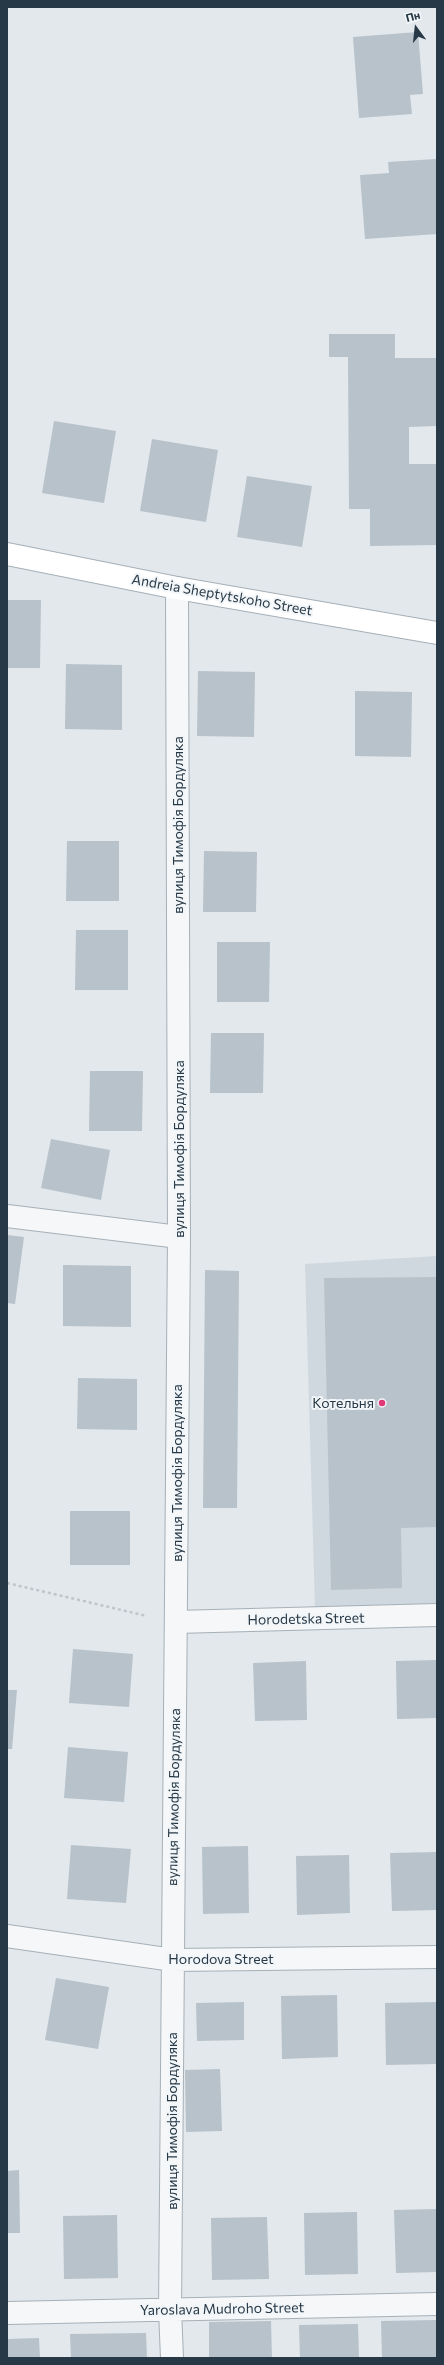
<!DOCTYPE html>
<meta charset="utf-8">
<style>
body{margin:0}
#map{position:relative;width:444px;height:2365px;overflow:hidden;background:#e2e8ec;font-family:Commissioner,sans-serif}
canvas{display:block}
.frame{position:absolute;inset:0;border:8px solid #273946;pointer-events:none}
.north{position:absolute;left:396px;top:8px;width:40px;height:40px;-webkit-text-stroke:3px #f2f6f9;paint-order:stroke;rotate:345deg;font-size:11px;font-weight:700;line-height:16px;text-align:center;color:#273946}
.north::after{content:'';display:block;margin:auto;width:14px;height:18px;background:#273946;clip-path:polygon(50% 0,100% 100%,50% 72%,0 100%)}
</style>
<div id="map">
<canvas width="444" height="2365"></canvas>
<div class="frame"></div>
<div class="north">Пн</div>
</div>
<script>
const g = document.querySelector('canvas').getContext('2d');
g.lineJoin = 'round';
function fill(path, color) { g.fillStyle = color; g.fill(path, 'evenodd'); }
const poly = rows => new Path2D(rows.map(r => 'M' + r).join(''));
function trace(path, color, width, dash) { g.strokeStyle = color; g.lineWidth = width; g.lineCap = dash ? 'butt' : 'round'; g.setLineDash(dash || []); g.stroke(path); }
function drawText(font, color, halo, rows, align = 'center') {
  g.font = font + ' Commissioner,sans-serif'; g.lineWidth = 4; g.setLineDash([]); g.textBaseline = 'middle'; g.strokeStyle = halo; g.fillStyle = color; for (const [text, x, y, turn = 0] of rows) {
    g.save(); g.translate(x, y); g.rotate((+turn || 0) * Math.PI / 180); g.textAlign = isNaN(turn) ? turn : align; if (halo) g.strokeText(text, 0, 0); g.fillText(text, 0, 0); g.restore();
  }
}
fill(poly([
 [437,1256,437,1604,315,1607,305,1264]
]), '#cfd8de');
fill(poly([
 [418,32,423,94,410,95,412,114,359,118,353,37],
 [436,159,437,234,365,239,360,175,389,173,388,162],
 [329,334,395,334,395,358,437,358,437,426,409,427,409,464,437,464,437,545,370,546,370,509,349,509,348,357,329,357],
 [54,421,116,431,104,503,42,493],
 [152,439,218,450,206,522,140,511],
 [247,476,312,486,302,547,237,537],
 [7,600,41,600,40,668,7,668],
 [66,664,122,665,122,730,65,729],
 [198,671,255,672,254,737,197,736],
 [355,691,412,692,411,757,355,756],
 [67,841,119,841,119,901,66,901],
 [204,851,257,852,256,912,203,912],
 [76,930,128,930,128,990,75,990],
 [217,942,270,942,269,1002,217,1002],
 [211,1033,264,1033,263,1093,210,1093],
 [90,1071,143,1071,142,1131,89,1131],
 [51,1139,110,1150,101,1200,41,1188],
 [7,1235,24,1237,15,1304,7,1303],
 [63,1265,131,1266,131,1327,63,1326],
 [205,1270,239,1271,237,1508,203,1508],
 [437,1277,437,1527,401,1528,402,1588,331,1590,324,1278],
 [78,1378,137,1379,137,1430,77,1429],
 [70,1511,130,1511,130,1565,70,1565],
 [73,1649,133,1654,129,1707,69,1703],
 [437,1660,437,1718,397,1719,396,1661],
 [306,1661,307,1720,255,1721,253,1663],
 [7,1690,17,1690,12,1749,7,1749],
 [68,1747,128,1752,124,1802,64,1798],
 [71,1845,131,1849,126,1903,67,1899],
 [248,1846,249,1913,203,1914,202,1847],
 [437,1852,437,1910,392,1911,390,1853],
 [349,1855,350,1913,297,1915,296,1856],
 [56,1978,109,1987,98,2049,45,2040],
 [337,1995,338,2057,282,2059,281,1996],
 [244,2002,244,2040,197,2041,196,2003],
 [437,2002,437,2064,386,2065,385,2003],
 [220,2069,222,2131,186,2132,185,2070],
 [19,2170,20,2233,7,2233,7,2171],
 [437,2209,437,2272,396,2273,394,2210],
 [357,2212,358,2274,305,2275,304,2213],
 [117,2215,118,2278,64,2279,63,2216],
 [267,2217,269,2279,212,2280,211,2218],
 [437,2320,437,2358,382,2358,381,2321],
 [271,2321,272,2358,209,2358,209,2322],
 [358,2324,359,2358,300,2358,299,2325],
 [146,2333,147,2358,71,2358,70,2334],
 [39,2338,40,2358,7,2358,7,2339]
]), '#b8c2ca');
const street = poly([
 [7,1216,179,1237],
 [176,1622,437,1615],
 [7,1936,173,1960,437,1957],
 [7,2313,437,2304],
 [172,2358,170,2310,179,1237,177,588]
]);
const secondary = poly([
 [7,554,177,588,437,633]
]);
trace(street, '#a6b0b7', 24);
trace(secondary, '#a6b0b7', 24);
trace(poly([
 [7,1583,147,1616]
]), '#bfc6ca', 2.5, [3, 3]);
trace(street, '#f5f7f9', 22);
trace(secondary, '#fff', 22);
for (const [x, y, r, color] of [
 [382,1403,4,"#dd3a77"]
]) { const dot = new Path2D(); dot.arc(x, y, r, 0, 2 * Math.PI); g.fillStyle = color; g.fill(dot); trace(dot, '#f2f6f9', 1.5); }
drawText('14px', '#273946', '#f2f6f9', [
 ["Andreia Sheptytskoho Street",222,595,10],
 ["вулиця Тимофія Бордуляка",178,825,-90],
 ["вулиця Тимофія Бордуляка",179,1149,-90],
 ["вулиця Тимофія Бордуляка",177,1473,-90],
 ["Horodetska Street",306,1619,-1],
 ["вулиця Тимофія Бордуляка",174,1797,-89],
 ["Horodova Street",221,1959],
 ["вулиця Тимофія Бордуляка",172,2121,-90],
 ["Yaroslava Mudroho Street",222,2309,-1]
]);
drawText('14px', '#273946', '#f2f6f9', [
 ["Котельня",374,1403]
], 'right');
</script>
